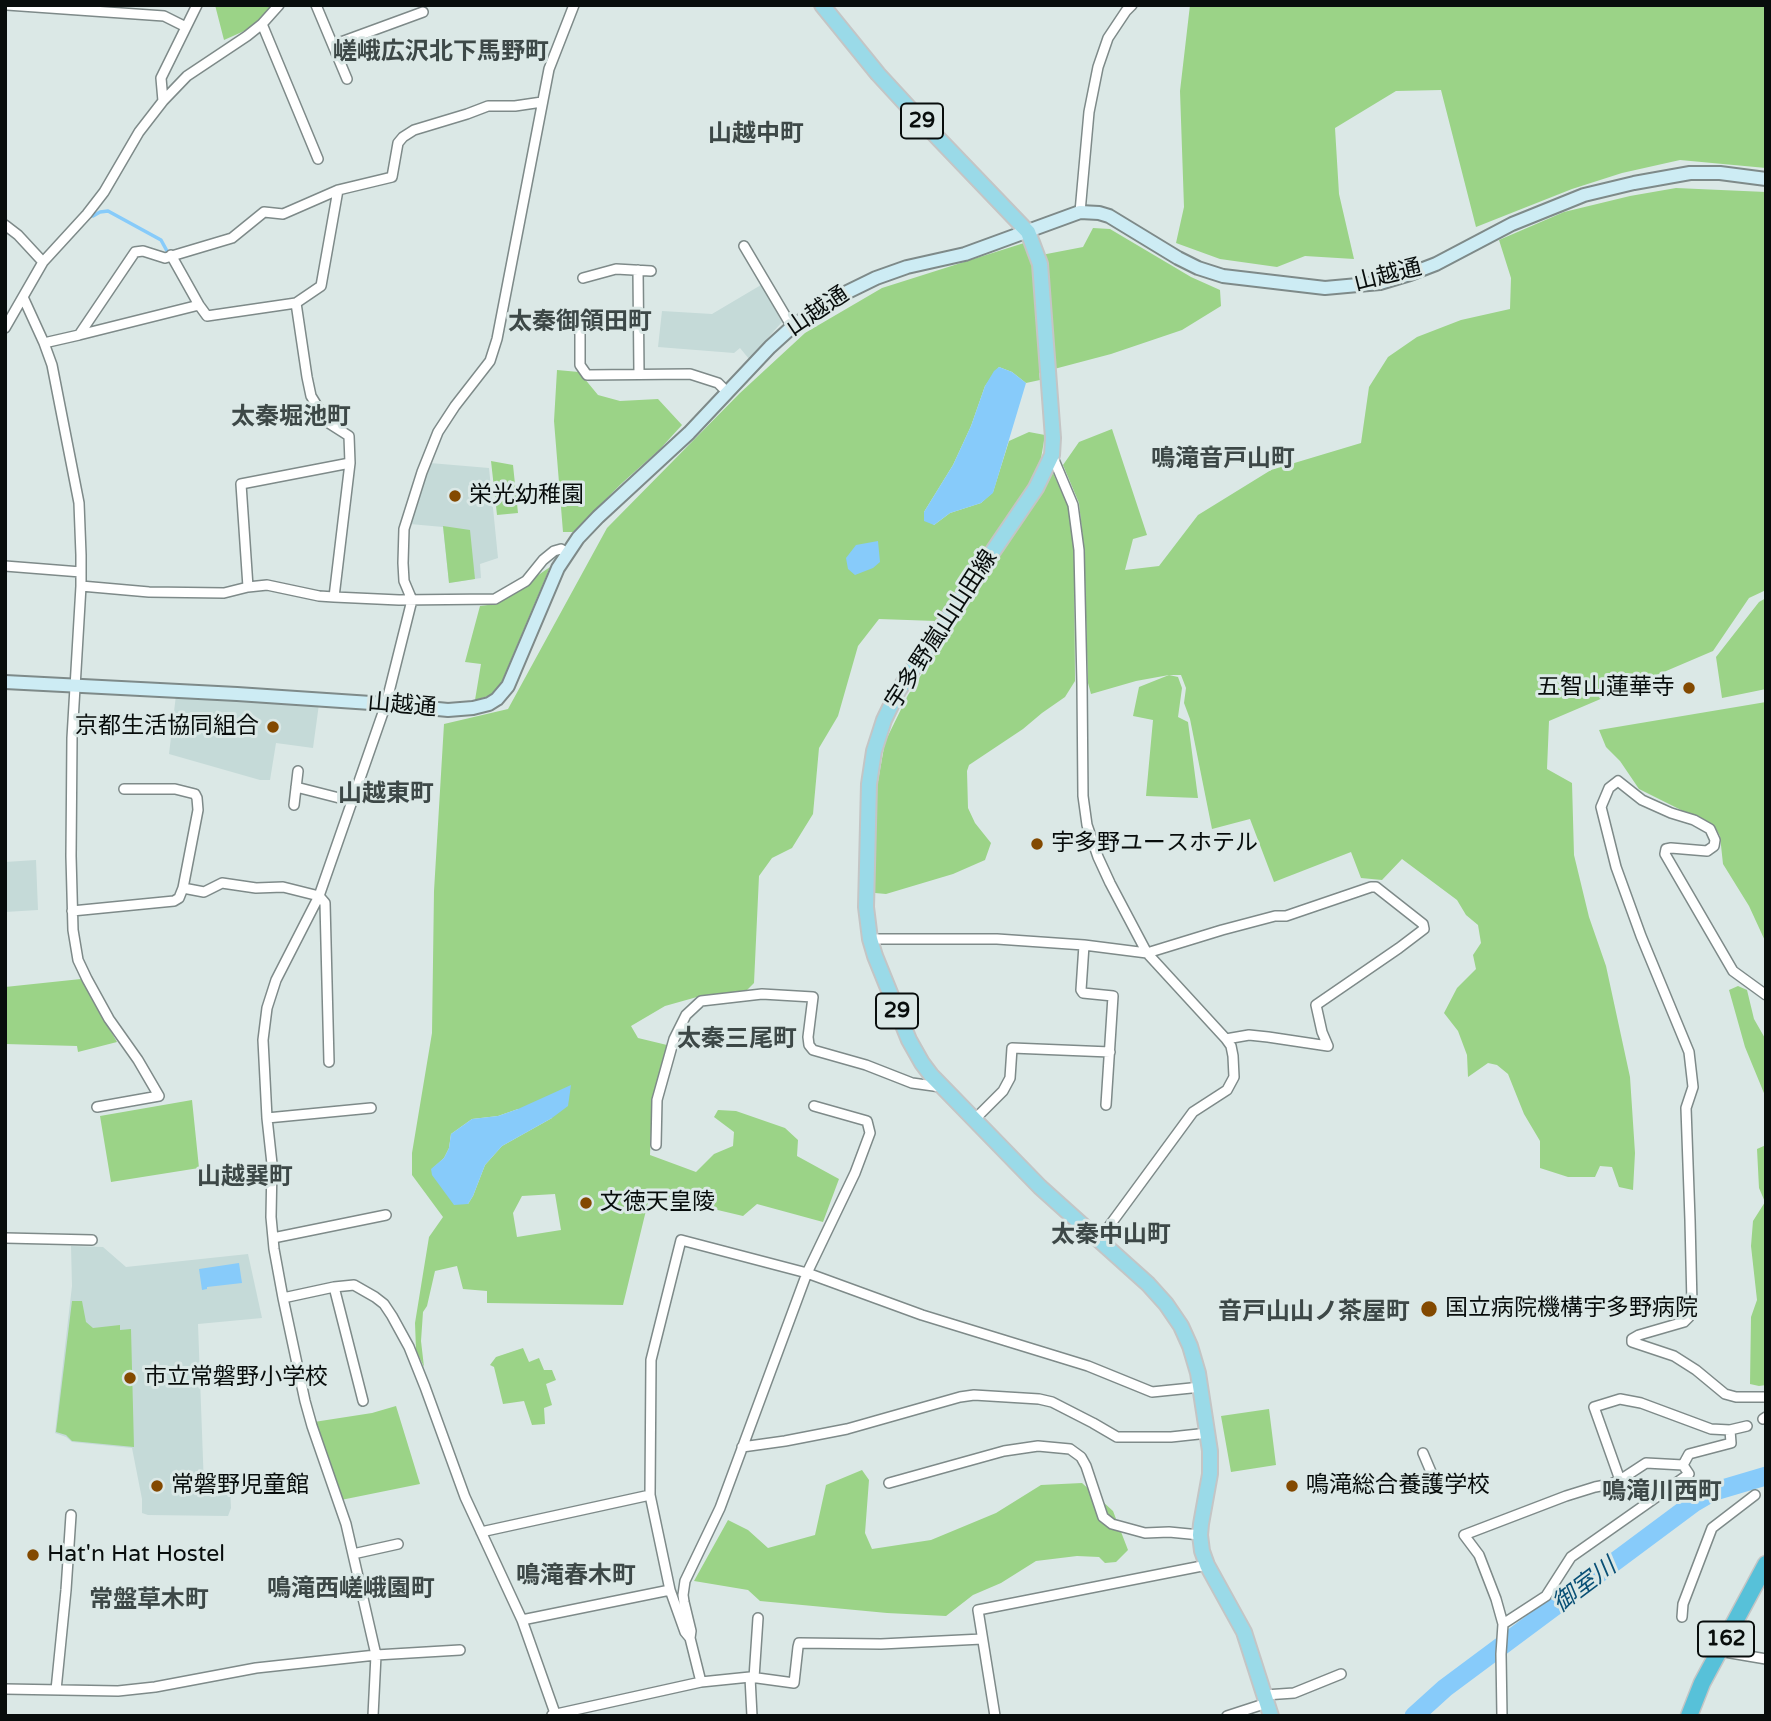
<!DOCTYPE html>
<meta charset="utf-8">
<style>
body{margin:0}
#map{position:relative;width:1771px;height:1721px;overflow:hidden;background:#dbe8e6;font-family:"Varela Round",sans-serif}
canvas{display:block}
.frame{position:absolute;inset:0;border:7px solid #080d0c;pointer-events:none}
</style>
<div id="map">
<canvas width="1771" height="1721"></canvas>
<div class="frame"></div>
</div>
<script>
const g = document.querySelector('canvas').getContext('2d');
g.lineJoin = 'round';
function fill(path, color) { g.fillStyle = color; g.fill(path, 'evenodd'); }
const poly = rows => new Path2D(rows.map(r => 'M' + r).join(''));
function trace(path, color, width, dash) { g.strokeStyle = color; g.lineWidth = width; g.lineCap = dash ? 'butt' : 'round'; g.setLineDash(dash || []); g.stroke(path); }
function drawText(font, color, halo, rows, align = 'center') {
  g.font = font + ' "Varela Round","Noto Sans JP",sans-serif'; g.lineWidth = 6; g.setLineDash([]); g.textBaseline = 'middle'; g.strokeStyle = halo; g.fillStyle = color; for (const [text, x, y, turn = 0] of rows) {
    g.save(); g.translate(x, y); g.rotate((+turn || 0) * Math.PI / 180); g.textAlign = isNaN(turn) ? turn : align; if (halo) g.strokeText(text, 0, 0); g.fillText(text, 0, 0); g.restore();
  }
}
fill(poly([
 [761,285,782,322,749,359,740,348,734,353,658,347,662,311,712,314],
 [430,463,489,468,498,558,480,564,481,578,449,583,443,527,410,524],
 [176,695,319,704,313,748,276,743,270,780,260,780,169,754],
 [36,860,38,910,5,912,5,862],
 [71,1246,103,1247,126,1267,248,1254,262,1318,198,1324,204,1487,230,1487,231,1508,228,1516,148,1515,142,1513,142,1499,132,1448,72,1442,66,1437,55,1433,72,1286]
]), '#c5dad8');
fill(poly([
 [215,5,274,5,251,28,224,40],
 [1190,5,1766,5,1766,168,1680,160,1622,173,1572,189,1476,227,1441,90,1396,91,1335,128,1339,194,1354,259,1305,256,1277,267,1220,259,1176,243,1184,207,1180,91],
 [1676,188,1766,192,1766,590,1749,598,1713,651,1549,721,1547,769,1572,783,1574,855,1589,917,1606,966,1630,1077,1635,1153,1633,1190,1619,1187,1612,1167,1600,1166,1595,1177,1568,1177,1540,1168,1540,1141,1524,1114,1508,1074,1497,1065,1488,1063,1468,1077,1467,1055,1458,1031,1444,1013,1457,988,1476,969,1473,955,1481,943,1478,925,1466,915,1457,900,1402,859,1382,880,1361,878,1351,852,1274,882,1250,819,1212,829,1190,719,1184,703,1186,688,1181,675,1169,675,1178,677,1182,688,1178,717,1188,722,1198,798,1146,796,1153,720,1133,716,1139,687,1169,675,1136,681,1091,694,1088,683,1084,549,1079,503,1063,465,1079,442,1112,429,1147,535,1133,539,1125,570,1159,566,1198,515,1271,470,1361,443,1369,387,1388,357,1417,337,1461,320,1510,309,1511,278,1499,240,1564,212,1630,196],
 [1093,228,1110,229,1191,277,1220,290,1221,306,1182,330,1111,354,1039,373,1040,380,1026,383,1012,372,999,367,985,386,971,426,953,465,924,512,934,525,950,513,981,503,993,492,1009,441,1029,432,1045,435,1038,476,936,621,879,619,858,646,838,716,819,748,813,814,792,848,772,858,759,876,754,983,745,992,697,997,665,1006,631,1026,638,1038,667,1045,652,1108,650,1155,696,1172,714,1154,733,1146,734,1132,714,1117,718,1110,736,1111,785,1128,798,1140,797,1156,839,1179,823,1222,757,1204,743,1216,650,1194,623,1305,487,1303,487,1291,463,1289,457,1266,435,1271,427,1306,423,1312,421,1341,424,1367,416,1350,415,1323,429,1237,443,1217,412,1175,412,1153,432,1033,434,891,444,724,508,709,607,528,740,393,805,333,882,288,1024,243,1031,257,1083,247],
 [518,1109,552,1118,502,1146,485,1165,473,1196,468,1204,432,1169,444,1158,449,1148,451,1134,472,1119,498,1116],
 [555,1194,561,1230,517,1237,513,1213,522,1196],
 [557,370,579,372,598,395,620,401,658,399,682,425,660,449,621,484,573,532,563,532,554,421],
 [491,461,513,465,518,513,497,515],
 [1053,473,1068,506,1074,551,1075,681,1065,697,1042,713,1023,729,969,765,967,771,968,808,975,823,991,843,985,860,953,874,886,894,875,893,872,889,873,834,877,787,885,742,908,695],
 [443,526,470,530,475,579,449,583],
 [550,567,502,681,495,694,475,700,481,664,465,662,480,606,496,604],
 [1766,598,1766,689,1722,698,1716,657,1759,602],
 [1766,702,1766,943,1749,906,1723,864,1720,836,1715,827,1639,789,1620,761,1606,747,1599,730],
 [81,979,117,1042,78,1052,77,1046,5,1044,5,987],
 [1738,986,1747,990,1754,1019,1766,1040,1766,1098,1745,1047,1729,990],
 [192,1100,199,1168,111,1182,100,1116],
 [1766,1145,1766,1385,1759,1386,1750,1384,1751,1317,1757,1300,1751,1246,1753,1221,1765,1202,1759,1188,1757,1149],
 [72,1301,82,1301,86,1322,93,1328,120,1325,120,1330,131,1329,134,1447,72,1441,66,1435,56,1432],
 [523,1348,529,1362,539,1358,544,1370,552,1370,556,1380,546,1384,552,1405,544,1408,545,1424,532,1425,524,1401,503,1404,494,1367,490,1365,496,1357],
 [396,1406,420,1484,341,1500,314,1422,372,1413],
 [1269,1409,1276,1465,1231,1472,1221,1416],
 [862,1470,869,1480,865,1533,872,1549,931,1540,996,1513,1041,1485,1082,1483,1113,1511,1128,1550,1116,1562,1105,1563,1099,1557,1077,1556,1036,1561,1001,1583,973,1595,946,1616,887,1613,760,1601,748,1590,694,1581,728,1520,748,1530,768,1548,815,1535,826,1485]
]), '#9bd387');
fill(poly([
 [999,367,1012,372,1026,383,993,493,981,503,950,513,934,525,924,521,924,512,953,465,971,426,985,386,994,371],
 [878,541,880,562,873,568,855,575,848,569,846,558,856,545],
 [571,1085,568,1106,552,1118,502,1146,485,1165,473,1196,468,1204,454,1205,432,1175,431,1169,444,1158,449,1148,451,1134,472,1119,498,1116,518,1109],
 [239,1263,242,1283,207,1287,207,1289,202,1290,199,1269]
]), '#87cbfa');
trace(poly([
 [93,216,100,212,108,211,161,240,167,251]
]), '#87cbfa', 3.5);
trace(poly([
 [1414,1716,1445,1688,1695,1502,1712,1492,1766,1476]
]), '#87cbfa', 19);
const street = poly([
 [7,5,164,16,186,27],
 [316,5,347,79],
 [262,24,318,159],
 [333,45,423,12],
 [163,101,161,78,197,5],
 [1080,212,1089,112,1098,67,1108,38,1126,11,1132,5],
 [5,225,18,235,43,262],
 [744,246,792,327],
 [171,255,199,305,207,316,296,303,321,286,338,190],
 [638,270,639,374],
 [583,278,616,269,651,271],
 [23,297,44,343,52,365,79,503,81,555,81,586,72,738,71,856,73,930,78,960,87,979,109,1019,138,1060,159,1096,97,1107],
 [296,303,307,377,311,396,327,422,349,436,350,463,334,597],
 [639,316,577,317,576,321,580,334,580,365,587,375,690,374,718,383,727,392],
 [5,328,43,262,87,214,104,192,139,132,163,101,187,76,247,36,262,24,279,5],
 [79,335,199,305],
 [44,343,79,335,135,252,143,251,165,258,232,238,264,212,283,214,338,190,392,177,398,143,403,137,414,130,467,114,488,106,515,106,542,102],
 [1052,455,1073,505,1079,550,1082,684,1083,796,1087,825,1098,857,1110,883,1147,953,1226,1039,1231,1046,1233,1056,1234,1077,1227,1090,1193,1112,1110,1225,1101,1243],
 [5,566,81,572],
 [81,586,149,592,224,593,248,587,267,585,319,596,334,597,399,600,495,599,526,581,543,560,554,551,561,549,567,553],
 [248,587,241,484,350,463],
 [296,787,351,801],
 [294,805,298,771],
 [183,888,204,892,222,883,256,888,283,887,319,896,325,903,329,1062],
 [72,911,174,901,179,898,183,888,198,810,197,798,195,794,175,789,124,789],
 [870,939,997,939,1084,945,1147,953,1222,930,1275,916,1286,916,1371,887,1376,887,1423,924,1424,929,1399,948,1316,1005,1322,1032,1328,1046,1268,1037,1249,1035,1226,1039],
 [1084,945,1081,990,1083,993,1113,996,1106,1105],
 [1766,995,1733,971,1665,854,1666,849,1671,848,1707,851,1714,846,1715,840,1710,829,1694,820,1671,813,1642,800,1618,781,1609,788,1601,807,1616,867,1641,936,1689,1052,1693,1087,1686,1108,1690,1220,1692,1304,1691,1312,1689,1317,1684,1322,1639,1335,1632,1339,1632,1342,1674,1356,1696,1370,1725,1394,1736,1397,1766,1397],
 [267,1118,371,1108],
 [974,1120,1003,1091,1010,1078,1012,1048,1110,1052],
 [656,1145,657,1100,674,1039,686,1015,701,1001,762,994,813,997,808,1037,809,1045,813,1050,866,1065,912,1083,941,1087],
 [5,1238,92,1240],
 [273,1238,386,1215],
 [334,1287,363,1401],
 [283,1298,334,1287,354,1285,375,1297,384,1304,392,1316,409,1347,425,1387,465,1497,522,1620,556,1716],
 [1763,1419,1766,1417],
 [1730,1430,1747,1426],
 [742,1447,785,1441,847,1429,960,1397,974,1395,1039,1399,1052,1402,1093,1423,1117,1437,1171,1437,1208,1433],
 [1423,1453,1437,1486],
 [1620,1480,1594,1407,1620,1399,1641,1403,1711,1429,1730,1430,1731,1443,1689,1454,1683,1465],
 [889,1483,1004,1451,1038,1446,1070,1449,1081,1457,1086,1466,1103,1517,1112,1524,1145,1533,1169,1532,1200,1535],
 [481,1532,650,1495],
 [353,1554,398,1544],
 [1682,1617,1683,1604,1712,1528,1755,1495],
 [522,1620,670,1590],
 [1503,1624,1546,1596,1571,1557,1689,1474,1683,1465],
 [690,1638,685,1632,670,1590,650,1495,651,1360,681,1240,807,1273,922,1315,1088,1366,1152,1392,1201,1387],
 [1719,1651,1766,1659],
 [750,1677,752,1716],
 [754,1678,758,1618],
 [701,1682,690,1638,691,1631,684,1602,683,1595,685,1581,720,1508,807,1273,855,1173,870,1133,867,1121,814,1106],
 [5,1689,118,1691,155,1687,256,1668,376,1655,460,1650],
 [56,1690,66,1590,71,1515],
 [1265,1695,1294,1693,1341,1674],
 [552,1715,701,1682,750,1677,794,1683,798,1647,799,1643,881,1644,982,1639],
 [373,1716,376,1655,346,1524,312,1426,305,1401,283,1298,274,1249,271,1217,272,1164,267,1118,263,1040,267,1008,276,980,319,896,386,704,412,600,404,581,403,563,404,529,422,472,438,432,455,406,490,361,497,339,549,69,574,5],
 [995,1716,978,1610,1207,1565],
 [1227,1716,1267,1703],
 [1502,1716,1501,1654,1503,1624,1496,1599,1479,1555,1464,1535,1566,1496,1595,1487,1611,1484,1620,1480,1646,1463,1683,1465]
]);
const secondary = poly([
 [5,682,237,694,386,704,448,710,473,708,489,704,497,699,508,686,558,568,578,538,598,517,689,433,770,347,792,327,831,300,876,278,907,267,965,254,1080,212,1099,213,1109,216,1178,258,1198,268,1223,276,1325,288,1380,283,1410,274,1436,264,1512,224,1584,195,1634,183,1690,173,1720,173,1766,179]
]);
const primary = poly([
 [822,5,878,74,913,112,1028,232,1040,264,1053,438,1052,455,1036,488,898,691,884,720,874,751,869,784,866,907,870,939,875,956,909,1040,922,1063,931,1075,1040,1187,1148,1284,1166,1304,1181,1326,1190,1346,1198,1373,1210,1451,1210,1474,1201,1524,1200,1535,1202,1551,1207,1565,1244,1632,1271,1716]
]);
const highway = poly([
 [1689,1716,1702,1683,1766,1564]
]);
trace(street, '#7e8a89', 12);
trace(secondary, '#7e8a89', 16);
trace(primary, '#c4c5c5', 18);
trace(highway, '#c4c5c5', 19);
trace(street, '#fff', 9);
trace(secondary, '#cdecf4', 12);
trace(primary, '#9adae8', 14);
trace(highway, '#57c1d9', 16);
for (const [x, y, r, color] of [
 [455,496,7,"#834900"],
 [1689,688,7,"#834900"],
 [273,727,7,"#834900"],
 [1037,844,7,"#834900"],
 [586,1203,7,"#834900"],
 [1429,1309,9,"#834900"],
 [130,1378,7,"#834900"],
 [157,1486,7,"#834900"],
 [1292,1486,7,"#834900"],
 [33,1555,7,"#834900"]
]) { const dot = new Path2D(); dot.arc(x, y, r, 0, 2 * Math.PI); g.fillStyle = color; g.fill(dot); trace(dot, '#dbe8e6', 2.5); }
for (const [x, y, w] of [
 [922,121,42],
 [897,1011,42],
 [1726,1639,56]
]) { const box = new Path2D(); box.roundRect(x - w / 2, y - 17.5, w, 35, 5); g.fillStyle = '#dbe8e6'; g.fill(box); trace(box, '#080d0c', 2); }
drawText('bold 21px', '#080d0c', null, [
 ["29",922,121],
 ["29",897,1011],
 ["162",1726,1639]
]);
drawText('23px', '#080d0c', '#dbe8e6', [
 ["山越通",1388,276,-14],
 ["山越通",818,312,-34],
 ["宇多野嵐山山田線",942,630,-57],
 ["山越通",402,706,5]
]);
drawText('23px', '#080d0c', '#dbe8e6', [
 ["栄光幼稚園",469,496],
 ["五智山蓮華寺",1675,688,"right"],
 ["京都生活協同組合",259,727,"right"],
 ["宇多野ユースホテル",1051,844],
 ["文徳天皇陵",600,1203],
 ["国立病院機構宇多野病院",1445,1309],
 ["市立常磐野小学校",144,1378],
 ["常磐野児童館",171,1486],
 ["鳴滝総合養護学校",1306,1486],
 ["Hat'n Hat Hostel",47,1555]
], 'left');
drawText('bold 24px', '#3d4847', '#dbe8e6', [
 ["嵯峨広沢北下馬野町",441,53],
 ["山越中町",756,135],
 ["太秦御領田町",580,323],
 ["太秦堀池町",291,418],
 ["鳴滝音戸山町",1223,460],
 ["山越東町",386,795],
 ["太秦三尾町",737,1040],
 ["山越巽町",245,1178],
 ["太秦中山町",1111,1236],
 ["音戸山山ノ茶屋町",1314,1313],
 ["鳴滝川西町",1662,1493],
 ["鳴滝春木町",576,1577],
 ["鳴滝西嵯峨園町",351,1590],
 ["常盤草木町",149,1601]
]);
drawText('italic 24px', '#095076', '#dbe8e6', [
 ["御室川",1585,1586,-37]
]);
</script>
